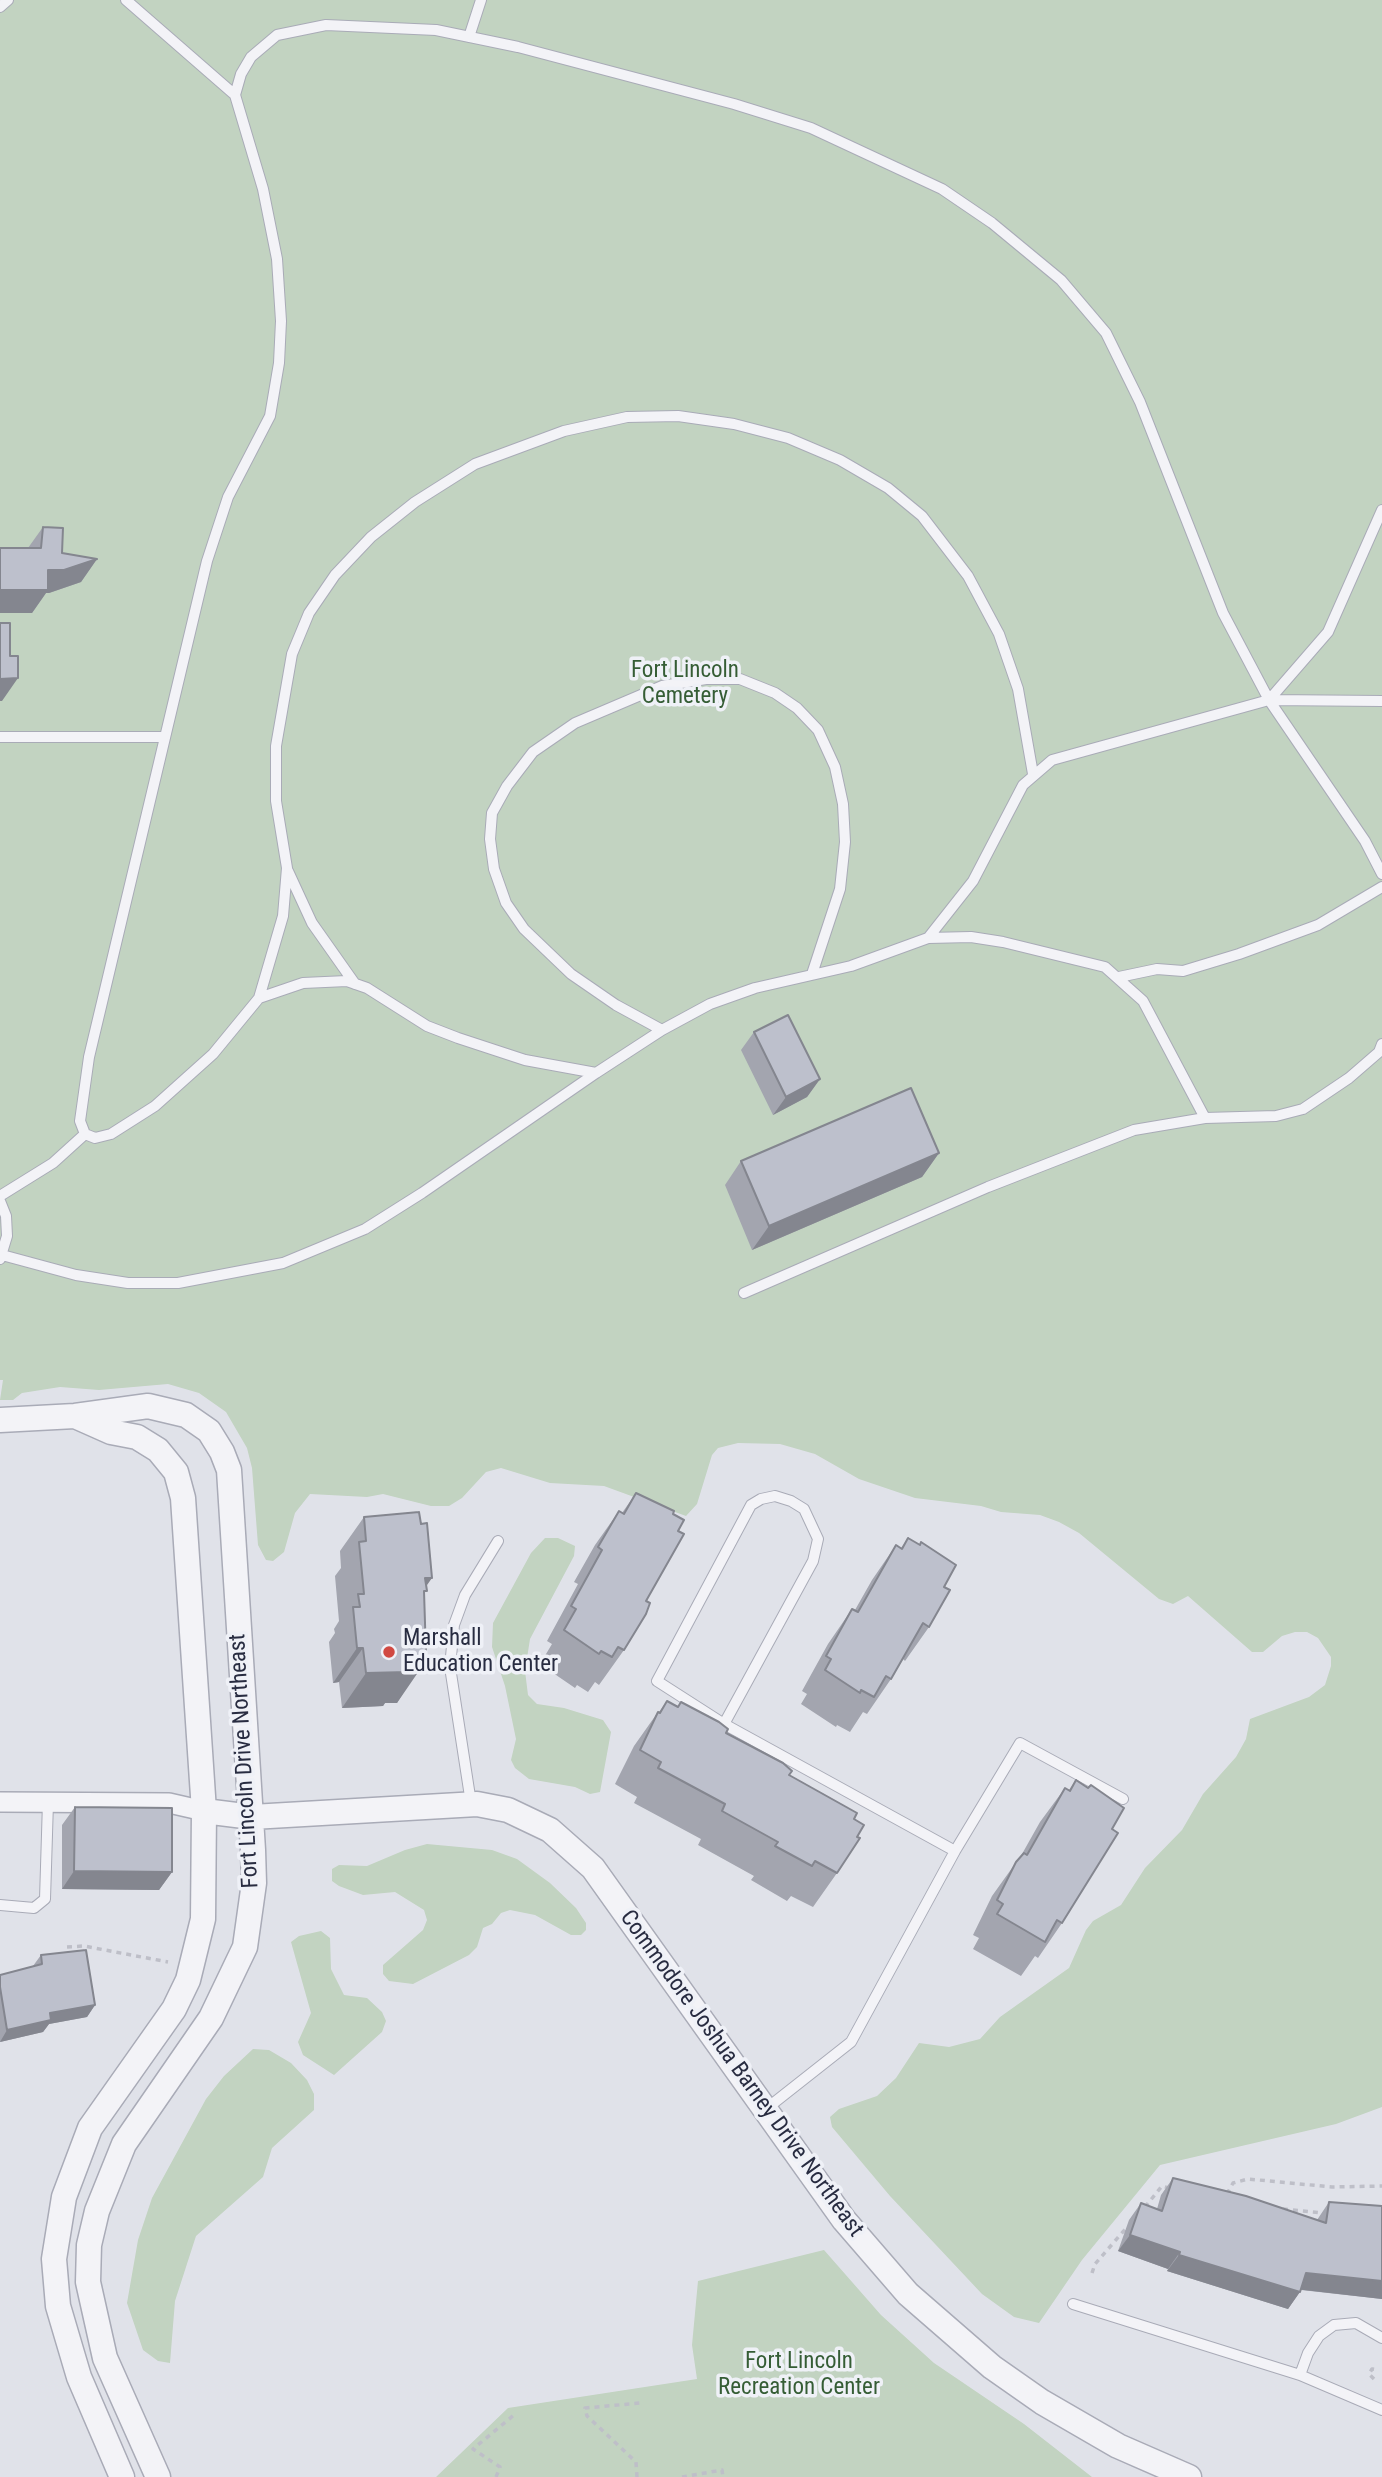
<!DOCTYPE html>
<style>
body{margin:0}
canvas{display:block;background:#e0e2e9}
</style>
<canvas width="1382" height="2477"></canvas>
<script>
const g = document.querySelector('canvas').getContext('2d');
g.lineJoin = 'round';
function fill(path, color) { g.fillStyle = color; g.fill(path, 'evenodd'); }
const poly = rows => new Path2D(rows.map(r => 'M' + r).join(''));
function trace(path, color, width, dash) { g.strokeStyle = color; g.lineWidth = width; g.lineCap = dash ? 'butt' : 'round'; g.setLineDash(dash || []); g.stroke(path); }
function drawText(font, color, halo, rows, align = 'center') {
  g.font = font + ' "Roboto Condensed",sans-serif'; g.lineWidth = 7; g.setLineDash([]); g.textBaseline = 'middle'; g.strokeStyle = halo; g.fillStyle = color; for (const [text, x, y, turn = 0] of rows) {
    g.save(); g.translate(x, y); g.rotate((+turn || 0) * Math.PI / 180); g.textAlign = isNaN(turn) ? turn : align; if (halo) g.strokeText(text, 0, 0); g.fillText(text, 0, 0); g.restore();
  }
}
fill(poly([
 [0,0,1382,0,1382,2107,1336,2124,1160,2165,1082,2260,1039,2323,1014,2317,982,2294,890,2196,832,2127,830,2117,839,2109,877,2096,896,2078,919,2043,949,2047,980,2039,1000,2017,1069,1968,1086,1930,1093,1921,1121,1905,1145,1868,1182,1830,1203,1794,1236,1757,1246,1739,1250,1719,1309,1697,1325,1685,1331,1666,1331,1657,1318,1638,1307,1632,1295,1632,1282,1636,1263,1652,1252,1652,1188,1596,1173,1604,1159,1599,1079,1533,1059,1522,1040,1515,1001,1512,981,1506,915,1498,859,1479,815,1454,780,1444,738,1443,718,1448,712,1455,697,1504,686,1516,604,1486,550,1483,501,1468,486,1472,462,1498,449,1506,431,1506,383,1494,367,1497,310,1494,295,1513,284,1552,273,1561,266,1560,258,1545,252,1468,247,1448,226,1412,199,1393,168,1384,99,1390,60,1387,22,1393,13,1400,0,1400,3,1380,0,1380],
 [545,1538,558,1538,575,1546,574,1556,530,1639,525,1671,528,1695,537,1704,564,1708,603,1720,611,1732,600,1792,590,1794,575,1787,529,1779,515,1768,511,1760,516,1739,505,1686,492,1647,493,1623,531,1553],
 [427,1844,492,1850,517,1859,550,1883,576,1908,586,1923,586,1930,581,1935,571,1935,535,1915,510,1910,501,1913,492,1924,483,1928,477,1947,469,1955,413,1984,389,1981,383,1974,383,1965,423,1930,427,1920,424,1910,395,1892,363,1895,339,1886,332,1881,332,1869,339,1865,367,1866,405,1850],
 [321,1931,330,1938,331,1969,344,1995,367,1998,382,2012,386,2021,382,2032,334,2075,303,2055,298,2042,311,2013,291,1942,299,1936],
 [253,2049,269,2050,291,2063,307,2080,314,2094,314,2110,272,2148,263,2177,196,2236,175,2301,170,2363,158,2361,143,2350,127,2303,138,2240,152,2198,206,2099,224,2076],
 [824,2250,881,2315,934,2363,1024,2424,1092,2477,436,2477,508,2408,697,2379,692,2345,698,2281]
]), '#c2d3c1');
const service = poly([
 [126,0,235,95],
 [0,7,8,0],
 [469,37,481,0],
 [1269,700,1382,701],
 [0,737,163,737],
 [1033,774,1018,689,999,634,968,576,922,516,888,488,840,460,788,438,734,424,678,416,627,417,564,431,475,464,415,502,371,537,335,575,309,613,292,654,276,746,276,801,287,868,283,916,259,998,213,1054,155,1106,111,1134,95,1138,85,1134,80,1121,89,1057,207,561,228,497,270,416,279,363,281,321,277,259,263,189,235,95,241,74,251,57,277,35,326,25,436,30,518,47,734,104,811,128,942,189,992,223,1061,280,1106,333,1140,402,1223,613,1269,700,1365,841,1382,874],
 [288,871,312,923,355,984],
 [928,938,973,881,1023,785,1052,760,1269,700,1328,632,1382,510],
 [1119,977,1157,969,1183,971,1239,954,1318,925,1382,887],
 [259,998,303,983,347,981,367,988,427,1026,458,1038,525,1060,596,1073],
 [662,1030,616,1005,571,974,524,929,506,903,494,869,490,839,492,813,507,786,533,752,575,723,662,686,706,679,740,679,775,693,797,708,818,730,835,767,843,804,845,842,840,889,812,974],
 [0,1196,53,1163,85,1134],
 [0,1201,6,1216,7,1236,0,1259],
 [2,1255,76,1275,128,1283,178,1283,283,1263,365,1229,422,1193,596,1073,662,1030,710,1004,755,988,851,966,928,938,971,937,1003,942,1105,967,1143,1001,1205,1118],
 [744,1293,988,1187,1134,1130,1205,1118,1276,1116,1303,1109,1349,1078,1379,1052,1382,1044],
 [724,1724,813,1561,818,1539,804,1509,791,1501,775,1496,761,1499,751,1505,657,1681,724,1724,955,1851,851,2042,766,2109],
 [471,1803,450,1667,454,1625,465,1595,498,1541],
 [955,1851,1020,1743,1123,1799],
 [0,1905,34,1908,45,1899,48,1802],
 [1073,2304,1300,2375,1382,2410],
 [1300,2375,1308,2353,1319,2336,1334,2325,1356,2323,1382,2338]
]);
const minor = poly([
 [0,1802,169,1803,204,1811]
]);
const tertiary = poly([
 [75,1416,111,1432,137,1437,158,1450,176,1472,183,1498,204,1811,203,1919,188,1980,174,2009,90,2128,64,2197,54,2259,58,2306,79,2377,122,2477],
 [0,1420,75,1416,148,1406,186,1415,209,1431,222,1452,229,1470,253,1850,254,1883,245,1947,211,2018,124,2144,97,2211,89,2245,88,2282,105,2358,158,2477],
 [204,1811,252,1817,477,1804,508,1810,550,1830,593,1868,844,2220,908,2294,992,2367,1042,2402,1118,2446,1189,2477]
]);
trace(service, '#a9abb7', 12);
trace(minor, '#a9abb7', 22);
trace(tertiary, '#a9abb7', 27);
trace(poly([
 [67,1947,84,1946,168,1962],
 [1227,2194,1233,2183,1248,2179,1332,2187,1382,2186],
 [1145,2207,1162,2186,1169,2188],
 [1283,2209,1324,2213],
 [1092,2273,1095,2264,1128,2226],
 [1374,2379,1369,2374,1372,2369,1378,2370],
 [496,2477,500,2467,473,2449,514,2415],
 [637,2477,636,2462,587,2416,585,2408,640,2403],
 [682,2477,722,2470,723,2477]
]), '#bebfc8', 3.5, [5, 5]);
trace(service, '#f3f3f7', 10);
trace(minor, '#f3f3f7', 19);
trace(tertiary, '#f3f3f7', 24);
fill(poly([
 [43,527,62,553,97,559,81,582,49,593,46,593,32,613,28,548],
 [754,1032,820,1079,807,1097,773,1115,741,1050],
 [939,1153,922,1177,752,1250,725,1185,741,1161],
 [636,1493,673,1514,678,1531,624,1650,599,1685,595,1682,588,1692,577,1685,575,1688,540,1664,552,1644,547,1641,578,1584,574,1582,595,1545,619,1511,622,1513],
 [364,1517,426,1586,424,1594,426,1655,397,1703,385,1703,383,1706,342,1708,339,1682,333,1683,329,1642,335,1633,334,1629,339,1621,335,1576,341,1568,340,1551],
 [908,1538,944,1587,929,1627,905,1661,903,1659,891,1679,867,1714,863,1712,850,1732,837,1725,836,1727,801,1704,807,1694,802,1691,828,1644,852,1609,855,1610,872,1580,896,1545,901,1548],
 [667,1701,726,1733,854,1819,837,1873,813,1907,791,1896,787,1901,751,1880,754,1876,698,1845,701,1839,634,1803,637,1797,615,1784,634,1746,658,1712,659,1712],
 [1076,1780,1112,1829,1062,1923,1038,1958,1035,1956,1021,1976,973,1949,979,1938,973,1935,992,1896,1022,1854,1040,1822,1065,1788,1069,1790],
 [75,1807,172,1872,159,1890,62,1889,62,1825],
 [41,1955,95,2005,87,2017,49,2024,43,2032,0,2042,0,1975,33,1966],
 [1173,2178,1317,2220,1329,2202,1382,2206,1382,2299,1301,2290,1288,2309,1167,2271,1168,2269,1118,2251,1129,2220,1141,2203,1157,2209,1161,2195]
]), '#a3a5af');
fill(poly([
 [97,559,81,582,49,593,46,593,32,613,0,613,0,590,48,570],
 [18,678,2,701,0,701,0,679],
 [820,1079,807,1097,773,1115,786,1097],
 [939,1153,922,1177,752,1250,769,1226],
 [425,1578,432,1578,408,1612],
 [357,1648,363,1648,339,1682,333,1683],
 [426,1655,417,1668,421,1668,397,1703,385,1703,383,1706,342,1708,366,1673,420,1656],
 [74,1871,172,1872,159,1890,62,1889],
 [95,2005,87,2017,49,2024,43,2032,0,2042,7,2030,50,2013],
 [1130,2235,1180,2252,1168,2269,1118,2251],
 [1179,2255,1300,2292,1288,2309,1167,2271],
 [1306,2273,1382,2281,1382,2299,1295,2289]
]), '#84868f');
const building = poly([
 [43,527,63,528,62,553,97,559,64,570,48,570,48,590,0,590,0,548,41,548,43,527],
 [0,623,10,623,10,656,18,656,18,678,0,679,0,623],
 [788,1015,820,1079,786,1097,754,1032,788,1015],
 [911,1088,939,1153,769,1226,741,1161,911,1088],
 [636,1493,674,1511,673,1514,684,1520,678,1531,684,1534,646,1601,650,1603,646,1614,624,1650,618,1647,612,1657,601,1651,599,1654,564,1630,576,1609,571,1606,602,1550,598,1547,619,1511,624,1514,636,1493],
 [419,1512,421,1524,427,1523,432,1578,425,1578,427,1591,424,1591,426,1655,420,1656,421,1668,407,1669,408,1672,366,1673,363,1648,357,1648,353,1607,360,1607,358,1594,364,1594,359,1542,366,1541,364,1517,419,1512],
 [908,1538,920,1545,921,1542,956,1565,944,1587,950,1590,929,1627,923,1623,891,1679,886,1676,874,1697,861,1690,860,1693,825,1670,831,1659,826,1656,852,1609,858,1612,896,1545,902,1549,908,1538],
 [667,1701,678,1707,681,1702,719,1722,728,1729,726,1733,783,1763,792,1771,789,1775,857,1813,854,1819,864,1825,857,1837,860,1838,837,1873,815,1861,812,1866,775,1846,778,1842,722,1811,725,1804,658,1768,661,1762,640,1750,658,1712,660,1713,667,1701],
 [1076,1780,1088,1788,1091,1785,1124,1808,1112,1829,1118,1833,1062,1923,1057,1920,1045,1942,997,1914,1003,1904,997,1900,1016,1862,1024,1853,1027,1855,1065,1788,1070,1791,1076,1780],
 [75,1807,172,1808,172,1872,74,1871,75,1807],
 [86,1950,95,2005,50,2013,51,2020,7,2030,0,1987,0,1975,42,1964,41,1955,86,1950],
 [1173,2178,1246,2196,1326,2223,1329,2202,1382,2206,1382,2281,1306,2273,1300,2292,1179,2255,1180,2252,1130,2235,1141,2203,1162,2211,1173,2178]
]);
fill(building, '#bdc0cc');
trace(building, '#84868f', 2);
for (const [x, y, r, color] of [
 [389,1652,7,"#d14942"]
]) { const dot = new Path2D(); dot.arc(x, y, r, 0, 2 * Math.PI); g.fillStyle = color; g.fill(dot); trace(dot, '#eff1f7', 2.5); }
drawText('23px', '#355d35', '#eff1f7', [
 ["Fort Lincoln",685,671],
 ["Cemetery",685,697],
 ["Fort Lincoln",799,2362],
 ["Recreation Center",799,2388]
]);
drawText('23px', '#282c41', '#eff1f7', [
 ["Marshall",403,1639],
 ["Education Center",403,1665]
], 'left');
drawText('23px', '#282c41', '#eff1f7', [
 ["Fort Lincoln Drive Northeast",245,1761,-93],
 ["Commodore Joshua Barney Drive Northeast",741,2074,54]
]);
</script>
